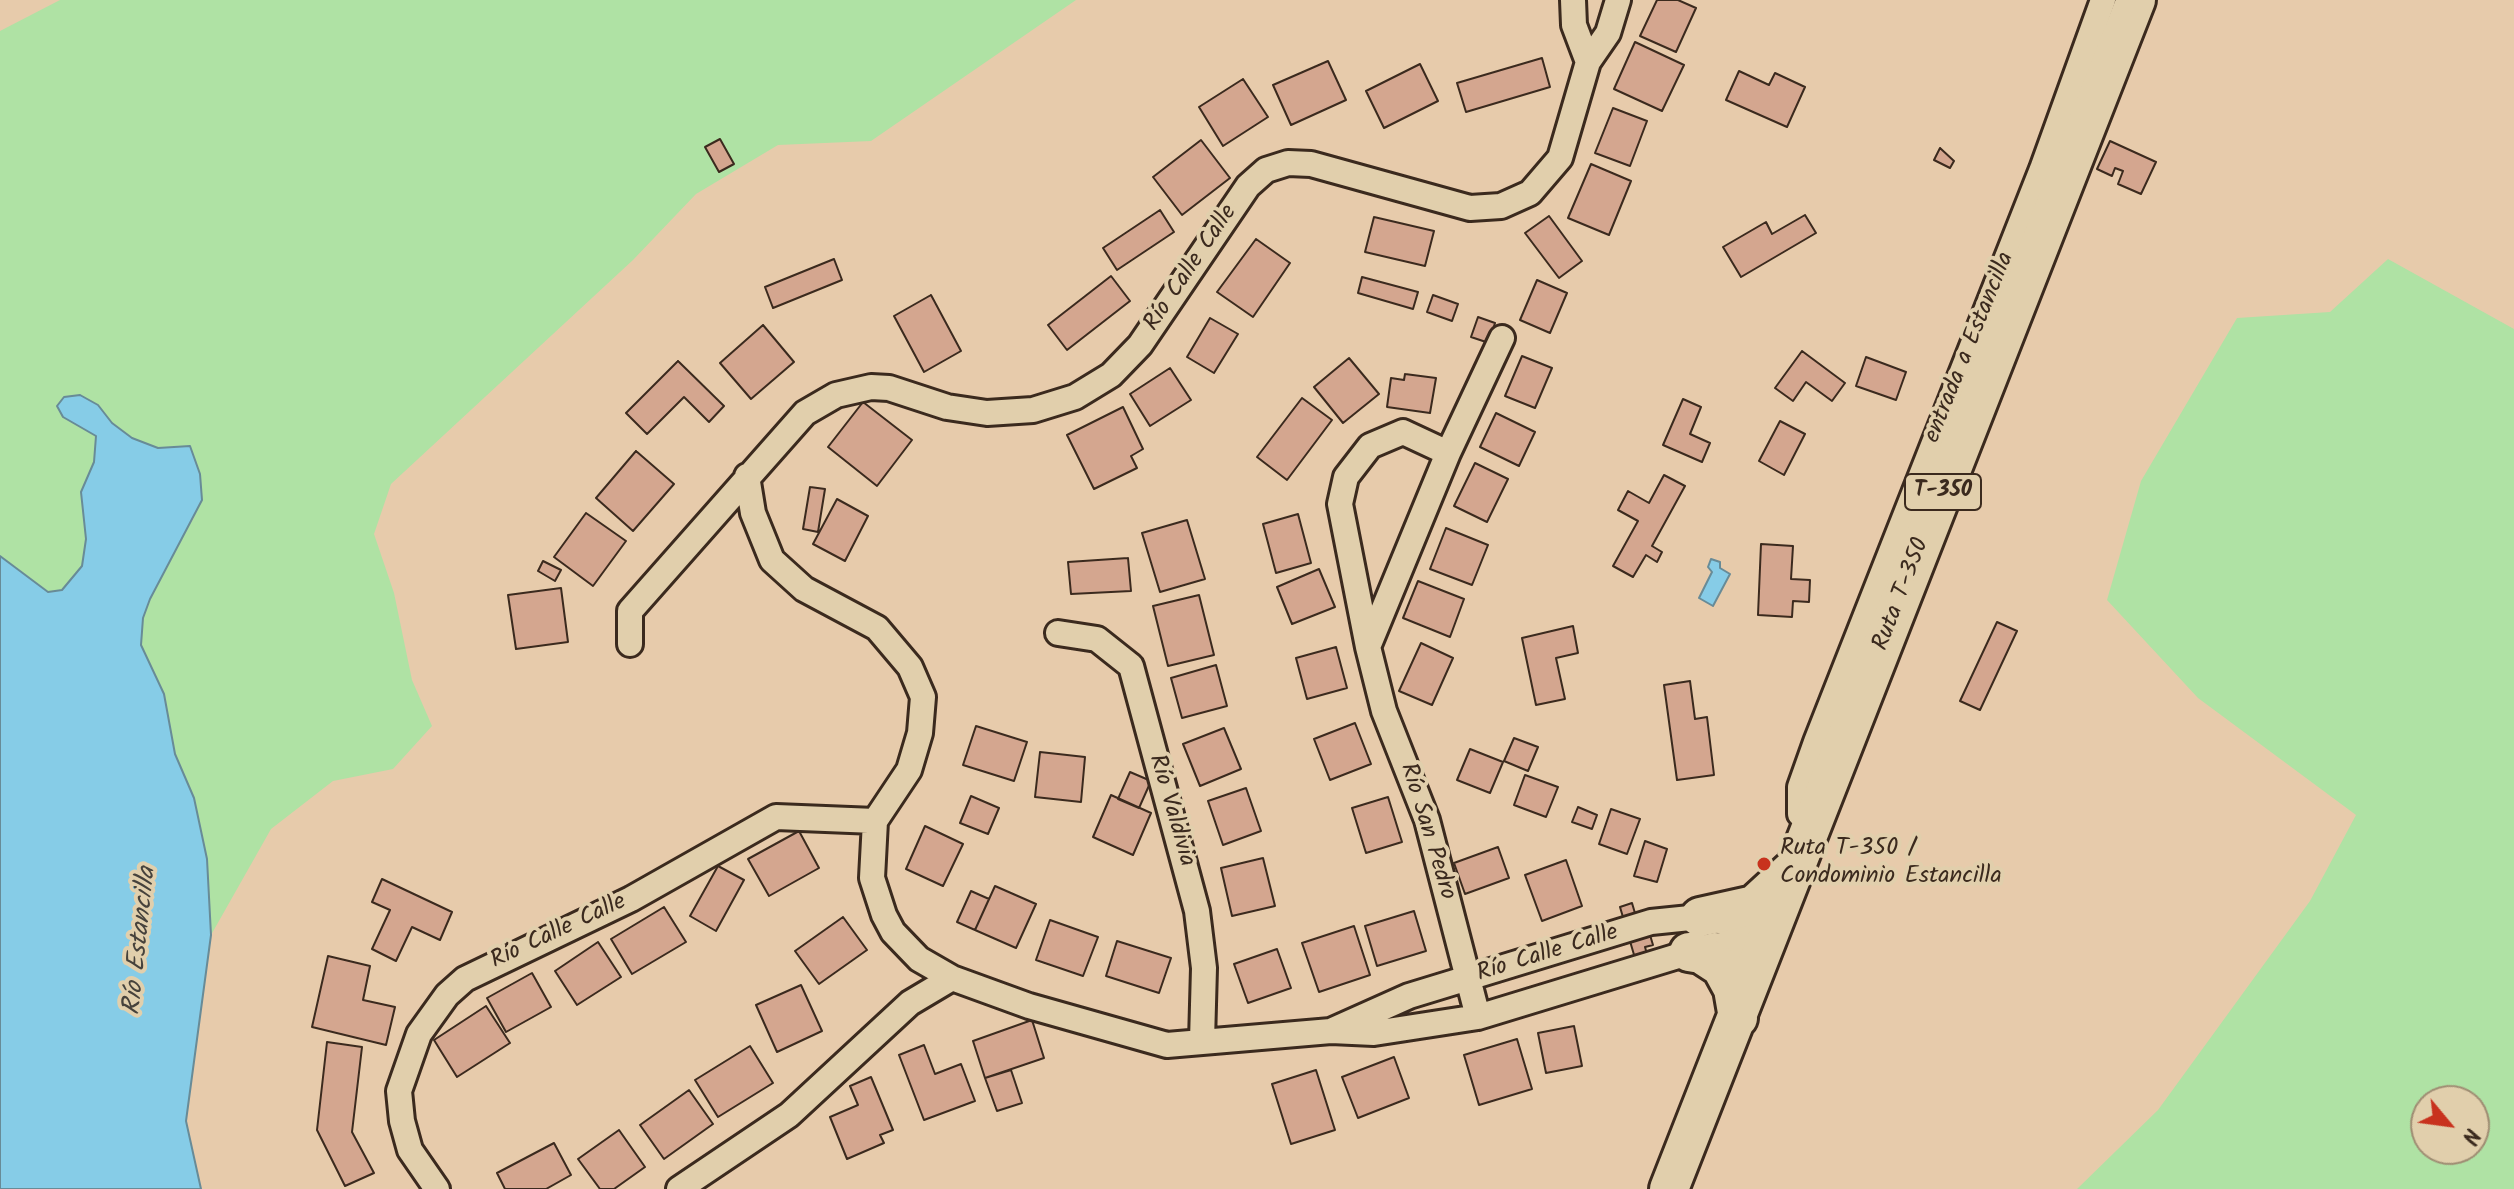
<!DOCTYPE html>
<meta charset="utf-8">
<style>
body{margin:0}
#map{position:relative;width:2514px;height:1189px;overflow:hidden;background:#e7cbab;font-family:Kalam,sans-serif}
canvas{display:block}
.north{position:absolute;left:2410px;top:1085px;width:80px;height:80px;box-sizing:border-box;background:#e1cfac;border:2px solid #9f8d73;border-radius:50%;rotate:119deg;font-size:22px;font-weight:700;line-height:32px;text-align:center;color:#3b2a1e}
.north::after{content:'';display:block;margin:auto;width:28px;height:36px;background:#c8321e;clip-path:polygon(50% 0,100% 100%,50% 72%,0 100%)}
</style>
<div id="map">
<canvas width="2514" height="1189"></canvas>
<div class="north">N</div>
</div>
<script>
const g = document.querySelector('canvas').getContext('2d');
g.lineJoin = 'round';
function fill(path, color) { g.fillStyle = color; g.fill(path, 'evenodd'); }
const poly = rows => new Path2D(rows.map(r => 'M' + r).join(''));
function trace(path, color, width, dash) { g.strokeStyle = color; g.lineWidth = width; g.lineCap = dash ? 'butt' : 'round'; g.setLineDash(dash || []); g.stroke(path); }
function drawText(font, color, halo, rows, align = 'center') {
  g.font = font + ' Kalam,sans-serif'; g.lineWidth = 8; g.setLineDash([]); g.textBaseline = 'middle'; g.strokeStyle = halo; g.fillStyle = color; for (const [text, x, y, turn = 0] of rows) {
    g.save(); g.translate(x, y); g.rotate((+turn || 0) * Math.PI / 180); g.textAlign = isNaN(turn) ? turn : align; if (halo) g.strokeText(text, 0, 0); g.fillText(text, 0, 0); g.restore();
  }
}
fill(poly([
 [60,0,1076,0,871,141,778,145,696,194,633,260,391,484,374,534,394,593,412,680,432,726,393,769,333,781,271,829,211,935,207,859,194,798,175,754,164,694,141,645,143,618,150,599,177,543,194,518,200,474,190,447,158,448,132,438,112,423,98,405,63,417,96,436,94,463,81,492,86,539,82,566,62,590,48,592,0,556,0,31],
 [2388,259,2514,329,2514,1189,2077,1189,2158,1110,2310,901,2356,815,2198,698,2107,600,2141,481,2237,318,2330,312],
 [2426,1101,2474,1101,2474,1149,2426,1149]
]), '#afe2a4');
const water = poly([
 [80,395,98,405,112,423,132,438,158,448,190,446,200,474,202,500,150,599,143,618,141,645,164,694,175,754,194,798,207,859,211,935,186,1121,201,1189,0,1189,0,556,48,592,62,590,82,566,86,539,81,492,94,462,96,436,63,417,57,406,64,397,80,395],
 [1711,559,1720,562,1720,568,1730,574,1713,606,1699,598,1712,572,1708,567,1711,559]
]);
fill(water, '#86cce7');
trace(water, '#688b97', 2);
const building = poly([
 [1657,0,1678,0,1696,8,1676,52,1640,36,1657,0],
 [1635,42,1684,65,1662,111,1614,89,1635,42],
 [1542,58,1550,87,1466,112,1457,83,1542,58],
 [1328,61,1346,100,1291,125,1273,85,1328,61],
 [1420,64,1438,101,1384,128,1366,91,1420,64],
 [1739,71,1769,85,1775,73,1805,87,1787,127,1726,100,1739,71],
 [1243,79,1268,117,1223,146,1199,107,1243,79],
 [1613,108,1647,121,1630,166,1595,153,1613,108],
 [720,139,734,164,719,172,705,147,720,139],
 [1201,140,1230,178,1182,215,1153,177,1201,140],
 [2110,141,2156,162,2141,194,2118,184,2123,171,2115,168,2112,176,2097,169,2110,141],
 [1940,148,1954,161,1950,168,1934,160,1940,148],
 [1591,164,1631,181,1609,235,1568,218,1591,164],
 [1160,210,1174,232,1117,270,1103,248,1160,210],
 [1805,215,1816,233,1741,277,1723,247,1766,222,1772,234,1805,215],
 [1549,216,1582,261,1559,278,1525,233,1549,216],
 [1374,217,1434,231,1425,266,1365,252,1374,217],
 [1256,239,1290,263,1253,317,1217,292,1256,239],
 [834,259,842,280,773,308,765,287,834,259],
 [1111,276,1130,301,1067,350,1048,325,1111,276],
 [1362,277,1418,292,1413,309,1358,293,1362,277],
 [1537,280,1567,293,1550,333,1520,320,1537,280],
 [931,295,961,351,924,372,894,316,931,295],
 [1433,295,1458,304,1452,321,1427,312,1433,295],
 [1478,317,1495,323,1489,343,1471,337,1478,317],
 [1210,318,1238,334,1214,373,1187,357,1210,318],
 [763,325,794,362,751,399,720,363,763,325],
 [1802,351,1845,383,1832,401,1806,382,1793,401,1775,388,1802,351],
 [1522,356,1552,368,1535,408,1505,396,1522,356],
 [1866,357,1906,372,1896,400,1856,386,1866,357],
 [1349,358,1379,394,1343,423,1314,387,1349,358],
 [678,361,724,406,709,422,684,397,647,434,626,413,678,361],
 [1170,368,1191,400,1150,426,1130,394,1170,368],
 [1405,374,1436,378,1430,413,1387,407,1391,378,1404,380,1405,374],
 [1302,398,1332,420,1287,480,1257,457,1302,398],
 [1683,399,1701,407,1690,434,1710,443,1702,462,1663,445,1683,399],
 [863,402,912,440,877,486,828,447,863,402],
 [1123,407,1143,449,1131,456,1137,468,1094,489,1067,435,1123,407],
 [1496,413,1535,432,1519,466,1480,447,1496,413],
 [1780,421,1805,434,1784,475,1759,461,1780,421],
 [636,451,674,484,633,531,596,498,636,451],
 [1475,463,1508,479,1487,522,1454,506,1475,463],
 [1664,475,1685,486,1652,546,1662,552,1657,562,1646,555,1633,577,1613,566,1638,521,1618,510,1628,491,1649,503,1664,475],
 [810,487,825,489,818,532,803,529,810,487],
 [837,499,868,516,845,561,813,544,837,499],
 [586,513,626,541,593,586,554,557,586,513],
 [1298,514,1311,563,1276,573,1263,524,1298,514],
 [1187,520,1205,579,1160,592,1142,533,1187,520],
 [1446,528,1488,545,1472,585,1430,569,1446,528],
 [1761,544,1793,546,1791,579,1810,580,1809,602,1793,601,1792,617,1758,615,1761,544],
 [1128,558,1131,591,1071,594,1068,562,1128,558],
 [543,561,561,570,555,581,538,571,543,561],
 [1319,569,1335,607,1292,624,1277,587,1319,569],
 [1418,581,1464,599,1450,637,1403,618,1418,581],
 [561,588,568,642,516,649,508,595,561,588],
 [1199,595,1214,655,1168,666,1153,606,1199,595],
 [1997,622,2017,631,1980,710,1960,701,1997,622],
 [1573,626,1578,653,1556,658,1565,699,1536,705,1522,638,1573,626],
 [1421,643,1453,658,1432,705,1399,691,1421,643],
 [1336,647,1347,688,1307,699,1296,658,1336,647],
 [1216,665,1227,706,1182,718,1171,678,1216,665],
 [1690,681,1695,719,1707,717,1714,775,1677,780,1664,685,1690,681],
 [1355,723,1371,764,1330,780,1314,739,1355,723],
 [976,726,1027,742,1014,781,963,765,976,726],
 [1224,728,1241,769,1200,786,1183,744,1224,728],
 [1514,738,1538,747,1528,771,1504,761,1514,738],
 [1470,749,1503,762,1490,793,1457,780,1470,749],
 [1040,752,1085,757,1081,802,1035,797,1040,752],
 [1130,772,1151,781,1139,808,1118,799,1130,772],
 [1525,775,1558,787,1546,817,1514,805,1525,775],
 [1246,788,1261,831,1223,845,1208,801,1246,788],
 [1111,795,1151,813,1133,855,1093,837,1111,795],
 [971,796,999,808,988,834,960,823,971,796],
 [1388,797,1402,842,1366,853,1352,808,1388,797],
 [1578,807,1597,815,1592,829,1572,822,1578,807],
 [1611,809,1640,819,1627,854,1599,844,1611,809],
 [925,826,963,844,943,886,906,869,925,826],
 [799,831,819,868,769,896,748,859,799,831],
 [1645,841,1667,849,1657,882,1634,876,1645,841],
 [1498,847,1509,878,1465,894,1454,863,1498,847],
 [1263,858,1275,906,1232,916,1221,868,1263,858],
 [1566,860,1582,906,1542,921,1525,875,1566,860],
 [718,866,744,880,716,931,690,916,718,866],
 [382,879,452,912,440,940,412,927,396,961,372,949,390,910,372,902,382,879],
 [995,886,1036,904,1016,948,975,930,995,886],
 [971,891,989,899,975,930,957,922,971,891],
 [1632,903,1642,937,1650,935,1653,945,1645,947,1649,961,1637,965,1620,907,1632,903],
 [664,907,686,942,632,974,611,939,664,907],
 [1414,911,1426,951,1377,966,1365,926,1414,911],
 [843,917,867,950,819,984,795,951,843,917],
 [1050,920,1098,937,1083,976,1036,960,1050,920],
 [1354,926,1370,975,1319,992,1302,943,1354,926],
 [1117,941,1171,958,1159,993,1106,976,1117,941],
 [598,942,621,977,577,1005,555,971,598,942],
 [1277,949,1291,988,1248,1003,1234,964,1277,949],
 [328,956,370,966,363,1000,395,1007,386,1045,312,1027,328,956],
 [532,973,551,1007,506,1032,487,998,532,973],
 [801,985,822,1031,777,1052,756,1005,801,985],
 [486,1006,510,1043,457,1077,434,1040,486,1006],
 [1032,1020,1044,1058,985,1078,973,1041,1032,1020],
 [1574,1026,1582,1066,1546,1073,1538,1033,1574,1026],
 [1517,1039,1532,1089,1479,1105,1464,1055,1517,1039],
 [327,1042,362,1047,352,1132,374,1173,345,1186,317,1130,327,1042],
 [924,1045,935,1074,961,1064,975,1101,924,1120,899,1055,924,1045],
 [750,1046,773,1083,718,1117,695,1080,750,1046],
 [1394,1057,1409,1098,1358,1118,1342,1077,1394,1057],
 [1011,1070,1022,1103,997,1111,985,1078,1011,1070],
 [1316,1070,1335,1130,1291,1144,1272,1084,1316,1070],
 [871,1077,893,1130,880,1135,884,1143,847,1159,830,1117,858,1105,850,1086,871,1077],
 [689,1090,713,1124,664,1159,640,1125,689,1090],
 [619,1130,645,1167,614,1189,600,1189,578,1159,619,1130],
 [554,1143,571,1175,546,1189,505,1189,497,1173,554,1143]
]);
fill(building, '#d4a68f');
trace(building, '#3b2a1e', 2);
const minor = poly([
 [1573,0,1574,25,1588,62],
 [1058,633,1097,639,1131,666,1197,911,1204,968,1202,1041],
 [630,644,630,611,805,413,836,395,871,387,889,388,947,407,987,413,1033,410,1075,397,1111,375,1140,345,1248,186,1266,170,1288,163,1311,164,1470,208,1501,206,1530,193,1560,158,1588,62,1608,33,1618,0],
 [1368,647,1340,504,1346,477,1370,446,1403,432,1448,453],
 [875,821,872,878,884,915,893,932,919,959,952,978],
 [1813,827,1800,814,1800,787,1816,742,2042,169,2103,0],
 [1478,1017,1427,820,1384,711,1368,647,1448,453,1502,338],
 [1333,1030,1409,996,1651,922,1700,917,1772,932],
 [437,1189,410,1150,402,1121,399,1091,419,1034,447,995,465,979,631,899,776,817,875,821,909,770,920,733,923,697,910,667,877,628,804,589,772,560,753,513,747,476],
 [679,1189,789,1115,910,1003,952,978,1029,1006,1167,1045,1331,1031,1374,1033,1478,1017,1714,945,1737,947,1762,958]
]);
const primary = poly([
 [1700,917,1754,905,1792,870],
 [1689,952,1701,954,1721,967,1733,989,1738,1018],
 [1669,1189,2136,0]
]);
trace(minor, '#3b2a1e', 30);
trace(primary, '#3b2a1e', 44);
trace(minor, '#e1cfac', 24);
trace(primary, '#e1cfac', 38);
for (const [x, y, r, color] of [
 [1764,864,8,"#c8321e"]
]) { const dot = new Path2D(); dot.arc(x, y, r, 0, 2 * Math.PI); g.fillStyle = color; g.fill(dot); trace(dot, '#e1cfac', 3); }
for (const [x, y, w] of [
 [1943,492,76]
]) { const box = new Path2D(); box.roundRect(x - w / 2, y - 18, w, 36, 6); g.fillStyle = '#e1cfac'; g.fill(box); trace(box, '#3b2a1e', 2); }
drawText('bold 22px', '#3b2a1e', null, [
 ["T-350",1943,492]
]);
drawText('24px', '#3b2a1e', '#e1cfac', [
 ["Río Calle Calle",1192,269,-56],
 ["entrada a Estancilla",1971,348,-68],
 ["Ruta T-350",1903,595,-69],
 ["Río Valdivia",1170,811,74],
 ["Río San Pedro",1426,832,73],
 ["Río Calle Calle",559,933,-25],
 ["Río Calle Calle",1548,955,-17]
]);
drawText('24px', '#3b2a1e', '#e1cfac', [
 ["Ruta T-350 /",1780,850],
 ["Condominio Estancilla",1780,878]
], 'left');
drawText('italic 26px', '#46423c', '#e1cfac', [
 ["Río Estancilla",142,941,-84]
]);
</script>
